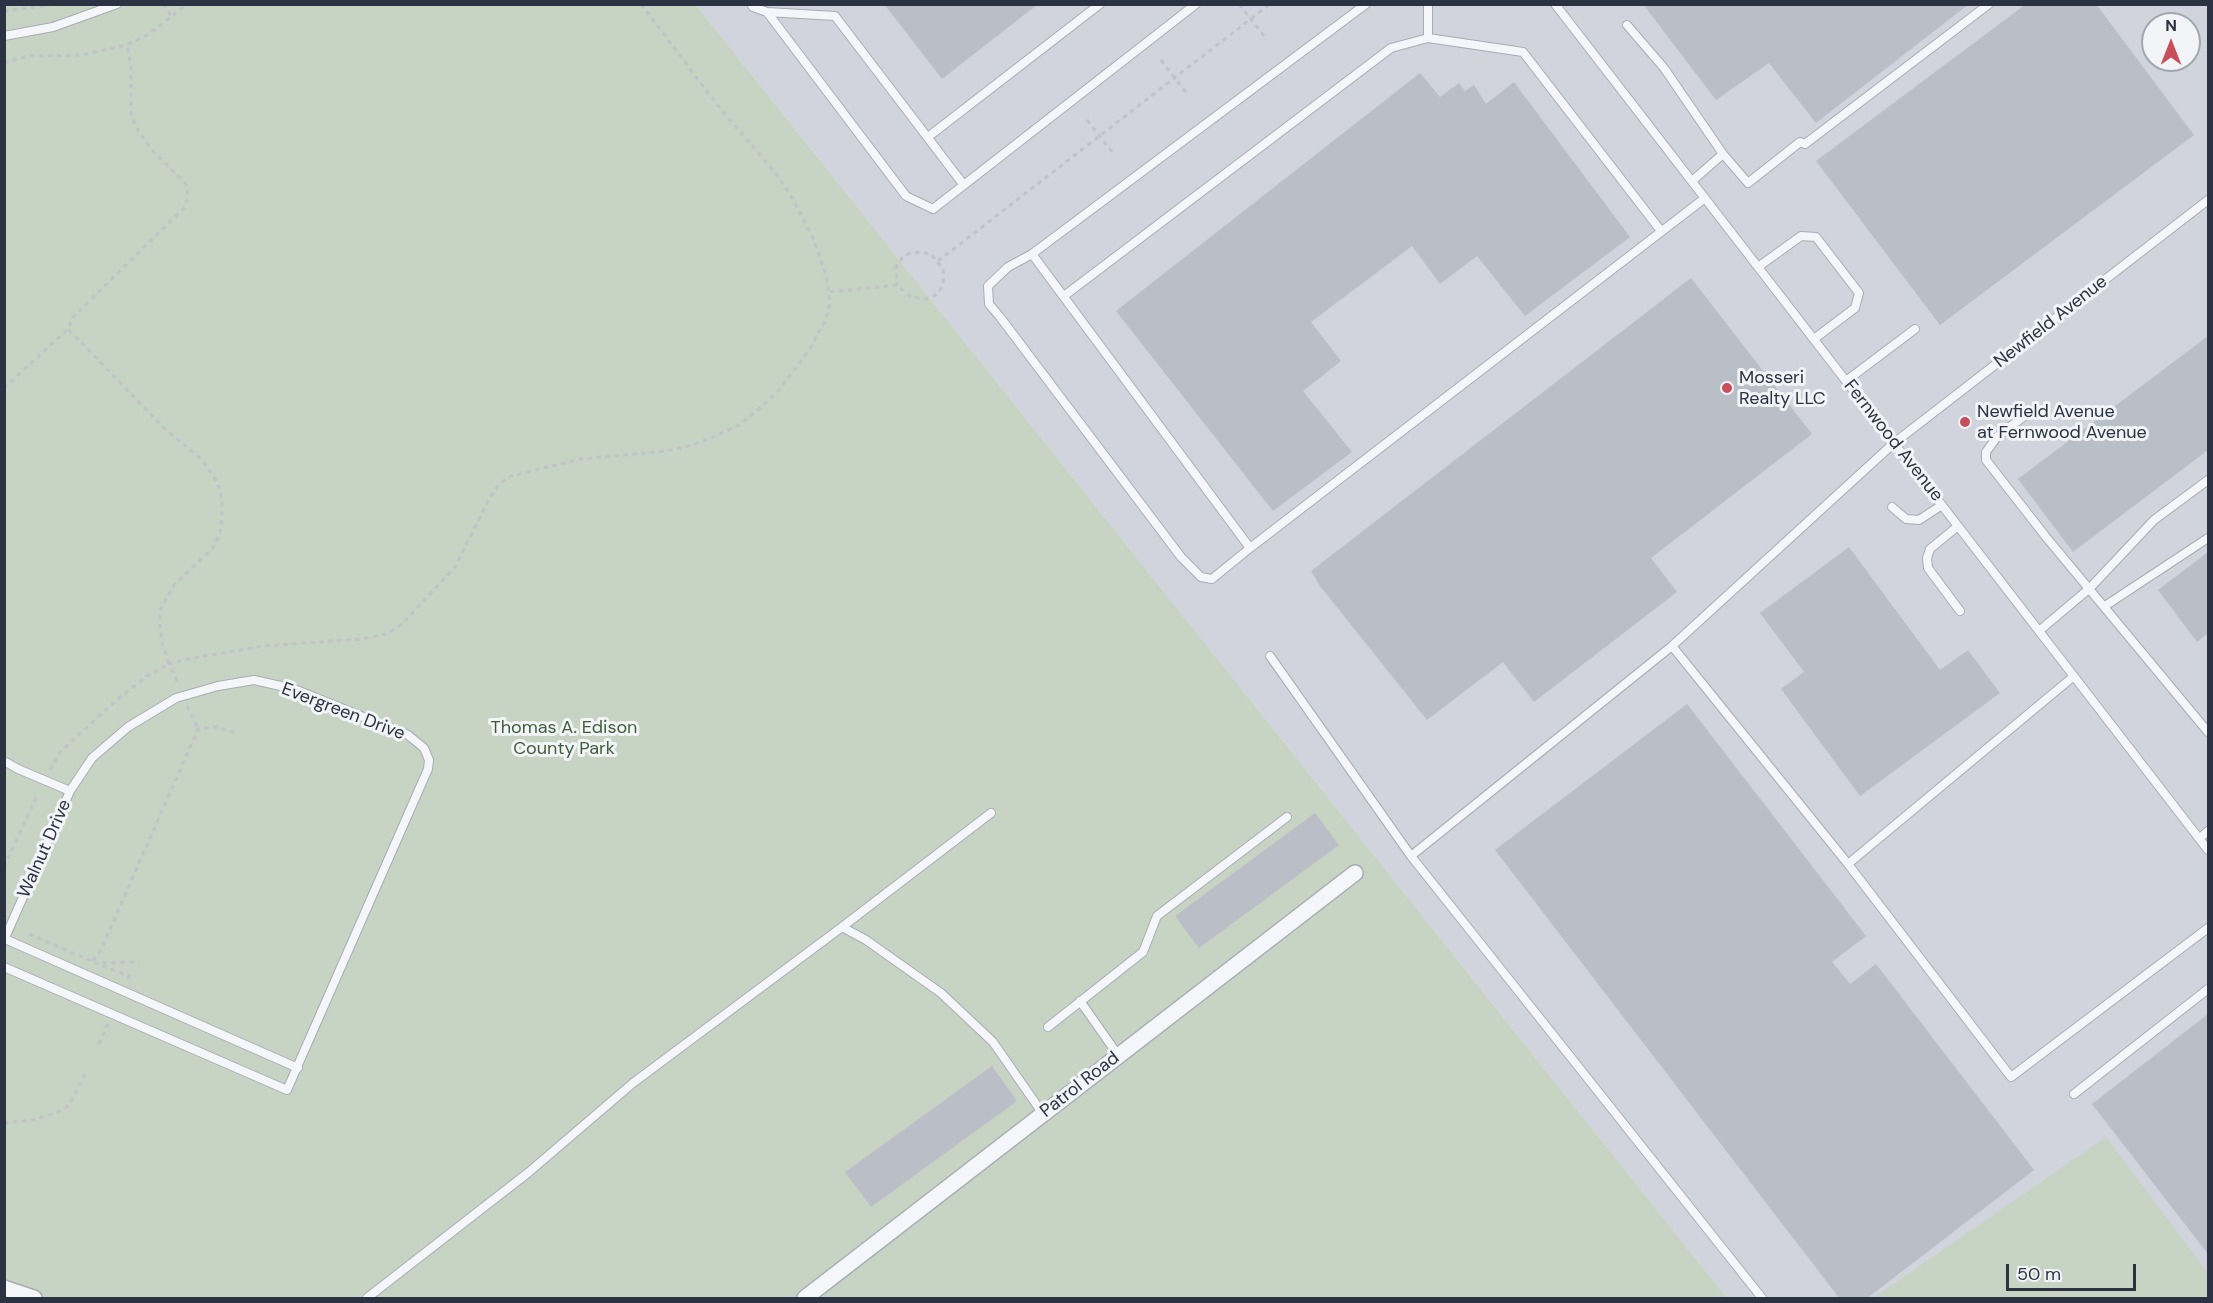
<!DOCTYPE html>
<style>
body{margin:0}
#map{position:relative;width:2213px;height:1303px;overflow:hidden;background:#e3e5ea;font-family:"DM Sans",sans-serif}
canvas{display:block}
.frame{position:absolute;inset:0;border:6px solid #2b3242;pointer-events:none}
.north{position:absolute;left:2141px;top:12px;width:60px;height:60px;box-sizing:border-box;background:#f2f4f8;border:2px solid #a2a6af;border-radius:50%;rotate:0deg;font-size:16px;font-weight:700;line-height:24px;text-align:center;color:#2b3242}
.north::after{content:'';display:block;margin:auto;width:21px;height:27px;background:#c84f5a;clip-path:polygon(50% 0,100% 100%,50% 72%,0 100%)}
.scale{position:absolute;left:2006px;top:1264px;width:130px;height:27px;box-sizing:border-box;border:3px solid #2b3242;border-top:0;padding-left:8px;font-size:18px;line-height:21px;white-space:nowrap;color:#2b3242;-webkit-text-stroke:4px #f2f4f8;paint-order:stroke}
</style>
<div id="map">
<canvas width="2213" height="1303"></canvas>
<div class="frame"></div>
<div class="north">N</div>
<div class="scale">50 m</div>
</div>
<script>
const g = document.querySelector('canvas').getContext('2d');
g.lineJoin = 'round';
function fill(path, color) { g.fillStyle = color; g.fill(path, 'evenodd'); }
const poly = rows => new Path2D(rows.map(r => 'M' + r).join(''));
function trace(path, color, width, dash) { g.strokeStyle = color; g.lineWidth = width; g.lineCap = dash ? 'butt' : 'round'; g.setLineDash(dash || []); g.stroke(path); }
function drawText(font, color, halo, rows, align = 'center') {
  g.font = font + ' "DM Sans",sans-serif'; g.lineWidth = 6; g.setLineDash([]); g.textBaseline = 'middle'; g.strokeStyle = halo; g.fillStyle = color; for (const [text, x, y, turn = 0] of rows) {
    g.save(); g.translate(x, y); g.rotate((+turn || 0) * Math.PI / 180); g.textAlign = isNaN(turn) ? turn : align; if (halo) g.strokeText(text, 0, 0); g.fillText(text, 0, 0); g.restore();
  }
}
fill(poly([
 [696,5,2208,5,2208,1298,1727,1298],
 [2153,24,2189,24,2189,60,2153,60]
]), '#d1d4dc');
fill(poly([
 [5,4,696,5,1727,1298,5,1298],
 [2106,1137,2208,1273,2208,1298,1873,1298]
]), '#c7d4c4');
fill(poly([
 [884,4,1038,4,942,79],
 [1643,4,1969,4,1816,123,1769,63,1716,100],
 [2026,4,2096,4,2194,135,1940,325,1816,161],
 [1420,73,1440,97,1459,83,1465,91,1474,85,1486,104,1514,82,1630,237,1525,316,1477,256,1440,284,1412,246,1311,322,1341,361,1303,391,1352,452,1273,511,1116,311],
 [1691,278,1812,434,1651,558,1677,592,1534,702,1503,662,1427,720,1320,586,1311,571],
 [2208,336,2208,450,2073,552,2018,479],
 [1849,547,1940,670,1968,650,2000,693,1860,796,1781,689,1804,672,1760,613],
 [2208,552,2208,633,2197,642,2158,590],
 [1687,704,1866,936,1832,962,1850,984,1876,964,2034,1170,1866,1299,1840,1299,1495,850],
 [1315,813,1339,845,1199,948,1175,916],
 [2208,1014,2208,1254,2092,1104],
 [992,1066,1017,1101,871,1207,845,1172]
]), '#babec7');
const lane = poly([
 [751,4,753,7,767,12],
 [1366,4,1032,254,1250,548,1705,198],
 [1428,4,1428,38,1523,52,1661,231],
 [1555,4,2208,850],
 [1627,25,1664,68,1723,154,1692,181],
 [4,36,53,27,117,4],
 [928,137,1100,4],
 [1723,154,1748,183,1800,142,1805,144,1989,4],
 [963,184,835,16,767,12,906,196,933,209,1196,4],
 [1032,254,1008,267,988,286,989,304,1000,317,1181,557,1201,577,1212,579,1250,548],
 [1758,267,1801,236,1816,237,1859,293,1855,308,1814,339],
 [1064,296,1391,48,1428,38],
 [1846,381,1915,329],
 [2032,410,1997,437,1986,452,1986,460,2046,537,2208,732],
 [1892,507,1906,519,1919,520,1942,505],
 [1958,526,1930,549,1927,558,1928,568,1960,611],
 [2105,606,2208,538],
 [2039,631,2090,588,2154,520,2208,480],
 [1270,656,1411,856,1672,646],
 [2074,676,1848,864,1672,646,1894,443,2208,200],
 [4,761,18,769,70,791],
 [2200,838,2208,831],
 [1411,856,1762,1298],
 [1848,864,2011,1077,2208,928],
 [842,927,991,813],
 [5,939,298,1068],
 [4,940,70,791,92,758,128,727,176,698,218,686,254,680,294,689,408,735,424,748,429,760,428,769,287,1090,4,967],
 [1080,1001,1118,1055],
 [1048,1027,1143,952,1157,916,1287,817],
 [2074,1094,2208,989],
 [367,1298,529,1172,633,1083,842,927,866,940,941,993,993,1042,1043,1114]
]);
const street = poly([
 [4,1288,34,1298],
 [805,1298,1355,873]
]);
trace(lane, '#a8acb4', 10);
trace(street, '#a8acb4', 18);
trace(poly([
 [163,4,171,16],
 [1239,4,1264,36],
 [4,11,58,4],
 [1161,60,1188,95],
 [4,63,28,56,81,55,127,45,149,34,187,4],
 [1087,120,1113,153],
 [938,261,1270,4],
 [830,292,897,285,911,297,927,299,937,294,942,287,944,277,943,269,931,254,920,252,910,253,902,258,896,267,897,285],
 [4,388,68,329,73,317,184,208,188,196,186,184,151,149,136,127,131,111,131,66,127,45],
 [177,681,169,664,188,659,263,646,361,639,386,634,402,624,455,567,488,501,499,484,511,476,581,459,665,451,693,445,715,436,739,425,759,409,779,390,810,349,826,319,830,303,827,278,814,240,790,194,777,175,719,107,641,4],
 [187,706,198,729],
 [50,770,61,751,119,698,150,674,169,664,162,642,160,626,160,610,174,585,213,548,220,534,222,517,222,499,217,482,208,468,199,457,166,430,68,329],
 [4,867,38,794],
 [29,934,94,962],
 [93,961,100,952,198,729,216,727,234,732],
 [128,979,129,976,96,963,139,962],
 [99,1044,108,1024],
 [4,1123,33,1120,53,1114,66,1108,72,1100,86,1072]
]), '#c0c3c9', 3, [4.5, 4.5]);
trace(lane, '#f5f6f9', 8);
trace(street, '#f5f6f9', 15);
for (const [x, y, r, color] of [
 [1727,388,6,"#c84f5a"],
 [1965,422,6,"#c84f5a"]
]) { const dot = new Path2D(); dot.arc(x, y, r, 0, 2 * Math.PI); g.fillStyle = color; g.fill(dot); trace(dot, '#f2f4f8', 2); }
drawText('18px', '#2b3242', '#f2f4f8', [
 ["Newfield Avenue",2051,322,-38],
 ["Fernwood Avenue",1893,441,52],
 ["Evergreen Drive",343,712,21],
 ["Walnut Drive",45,849,-66],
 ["Patrol Road",1080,1085,-38]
]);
drawText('18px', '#2b3242', '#f2f4f8', [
 ["Mosseri",1739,378],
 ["Realty LLC",1739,399],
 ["Newfield Avenue",1977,412],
 ["at Fernwood Avenue",1977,433]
], 'left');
drawText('18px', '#3e5d39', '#f2f4f8', [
 ["Thomas A. Edison",564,728],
 ["County Park",564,749]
]);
</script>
